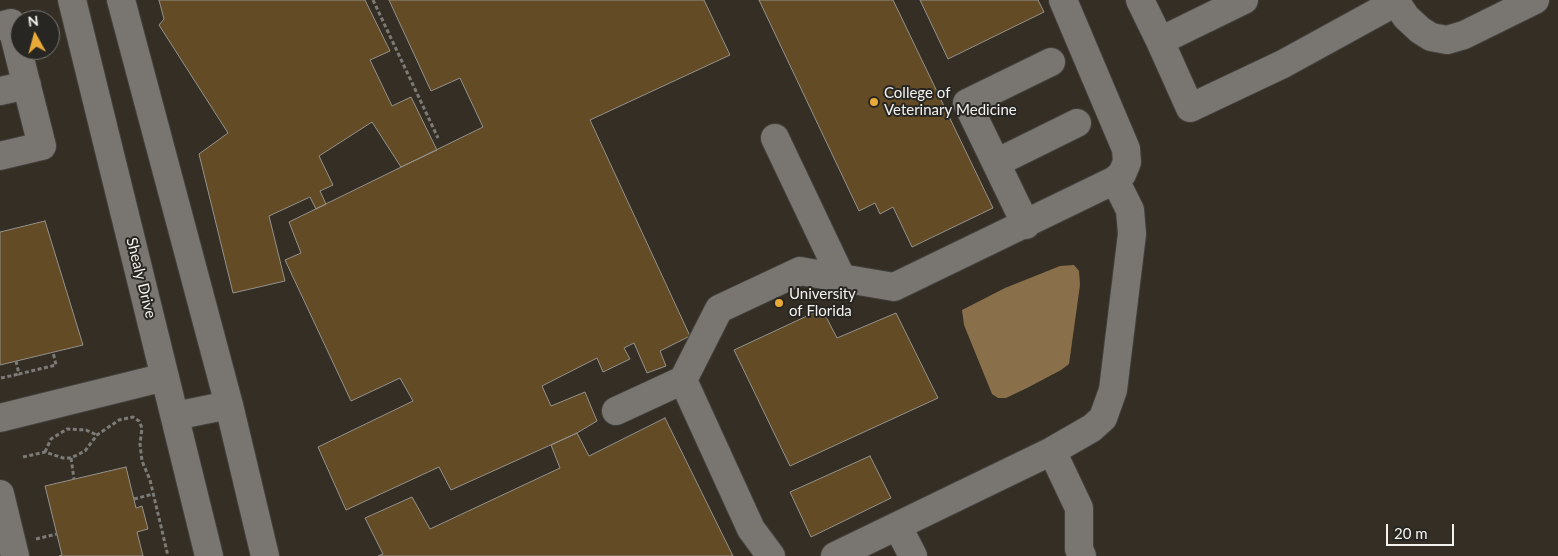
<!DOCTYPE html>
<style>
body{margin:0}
#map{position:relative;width:1558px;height:556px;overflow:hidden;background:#282622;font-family:Lato,sans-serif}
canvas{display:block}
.north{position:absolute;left:10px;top:10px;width:50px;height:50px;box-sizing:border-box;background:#282622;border:1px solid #797874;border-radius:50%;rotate:353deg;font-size:14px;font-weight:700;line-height:20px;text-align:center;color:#f3f2ef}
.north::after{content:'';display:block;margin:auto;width:18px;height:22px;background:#eaaa38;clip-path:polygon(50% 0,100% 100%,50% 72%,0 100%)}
.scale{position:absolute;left:1386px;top:524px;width:68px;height:22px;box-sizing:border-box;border:2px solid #f3f2ef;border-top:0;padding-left:6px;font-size:15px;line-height:18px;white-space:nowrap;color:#f3f2ef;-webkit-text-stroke:4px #282622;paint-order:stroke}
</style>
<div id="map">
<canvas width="1558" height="556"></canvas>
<div class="north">N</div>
<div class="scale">20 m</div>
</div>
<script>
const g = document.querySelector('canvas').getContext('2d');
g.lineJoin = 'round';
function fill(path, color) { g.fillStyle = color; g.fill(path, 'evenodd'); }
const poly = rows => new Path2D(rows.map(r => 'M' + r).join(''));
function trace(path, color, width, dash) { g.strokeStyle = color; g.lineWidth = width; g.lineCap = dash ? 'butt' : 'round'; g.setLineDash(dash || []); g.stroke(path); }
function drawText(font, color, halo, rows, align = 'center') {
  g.font = font + ' Lato,sans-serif'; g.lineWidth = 4; g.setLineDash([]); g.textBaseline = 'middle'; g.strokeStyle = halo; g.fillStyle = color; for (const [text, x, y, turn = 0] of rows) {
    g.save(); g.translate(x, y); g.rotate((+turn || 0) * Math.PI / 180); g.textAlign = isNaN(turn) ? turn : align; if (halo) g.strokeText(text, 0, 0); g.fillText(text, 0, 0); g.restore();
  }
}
fill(poly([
 [0,0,1558,0,1558,556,0,556],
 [20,20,50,20,50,50,20,50]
]), '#342e25');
fill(poly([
 [1074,265,1079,271,1080,285,1069,364,1061,370,1029,387,1006,398,998,398,992,394,964,325,962,310,1005,288,1060,266]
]), '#89704a');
const building = poly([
 [159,0,365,0,390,51,370,60,392,106,411,97,437,150,401,167,372,122,319,156,333,185,320,191,326,204,316,209,310,197,269,216,285,281,233,293,199,154,228,133,159,25,164,19,159,0],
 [389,0,704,0,730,55,590,120,690,336,660,351,666,366,647,373,634,343,624,348,630,359,603,372,597,358,542,386,551,406,585,392,597,421,577,433,451,490,439,467,346,510,318,447,413,401,400,378,351,401,285,260,301,253,289,222,483,127,460,78,431,91,389,0],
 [759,0,893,0,993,208,912,247,893,207,880,214,875,203,859,211,759,0],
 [920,0,1038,0,1044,12,948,59,920,0],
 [45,221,83,345,0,365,0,232,45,221],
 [822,309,837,338,896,313,938,398,790,466,734,350,822,309],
 [665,418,733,556,378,556,383,554,365,518,412,497,430,529,560,468,551,445,577,433,589,456,665,418],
 [870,456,891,498,811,537,790,492,870,456],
 [126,467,136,508,142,506,148,529,137,532,143,556,59,556,62,555,45,486,126,467]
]);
fill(building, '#634b26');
trace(building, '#94918c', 1);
const minor = poly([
 [72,0,209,556],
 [121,0,229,405],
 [1140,0,1160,41,1244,0],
 [1396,2,1406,17,1420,30,1431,37,1447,40,1464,35,1535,0],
 [0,26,11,23,42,146,0,156],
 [1160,41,1190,108,1283,64,1396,2,1395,0],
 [0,91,27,85],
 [775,138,842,279],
 [996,163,1077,123],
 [1026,225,967,103,1051,62],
 [616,411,683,380],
 [175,416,229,405,265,556],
 [0,418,165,377],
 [1052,451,1079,508,1079,549,1082,556],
 [0,494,15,556],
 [898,527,913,556],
 [771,556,751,529,683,380,719,309,800,271,894,287,1115,180,1122,174,1127,162,1126,149,1063,0],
 [835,556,1052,451,1092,428,1103,418,1113,390,1132,234,1130,210,1115,180]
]);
trace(minor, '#43413d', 30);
trace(poly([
 [373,0,438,138],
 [16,361,19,374,56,365,53,352],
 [1,378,19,374],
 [45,452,51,439,67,429,86,430,97,435],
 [23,457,45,452,63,458,71,458,85,451,97,435,119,420,133,417,139,421,142,428,140,444,142,461,150,480,168,556],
 [71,458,74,479],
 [134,499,153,494],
 [36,539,57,534]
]), '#7c7b77', 3, [4, 2.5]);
trace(minor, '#797571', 28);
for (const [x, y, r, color] of [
 [874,102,5,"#eaaa38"],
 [779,303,5,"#eaaa38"]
]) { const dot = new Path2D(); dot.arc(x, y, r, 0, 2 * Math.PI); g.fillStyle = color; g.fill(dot); trace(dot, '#282622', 2); }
drawText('15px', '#f3f2ef', '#282622', [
 ["College of",884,93],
 ["Veterinary Medicine",884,110],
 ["University",789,294],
 ["of Florida",789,311]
], 'left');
drawText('15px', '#f3f2ef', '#282622', [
 ["Shealy Drive",141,278,76]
]);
</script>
